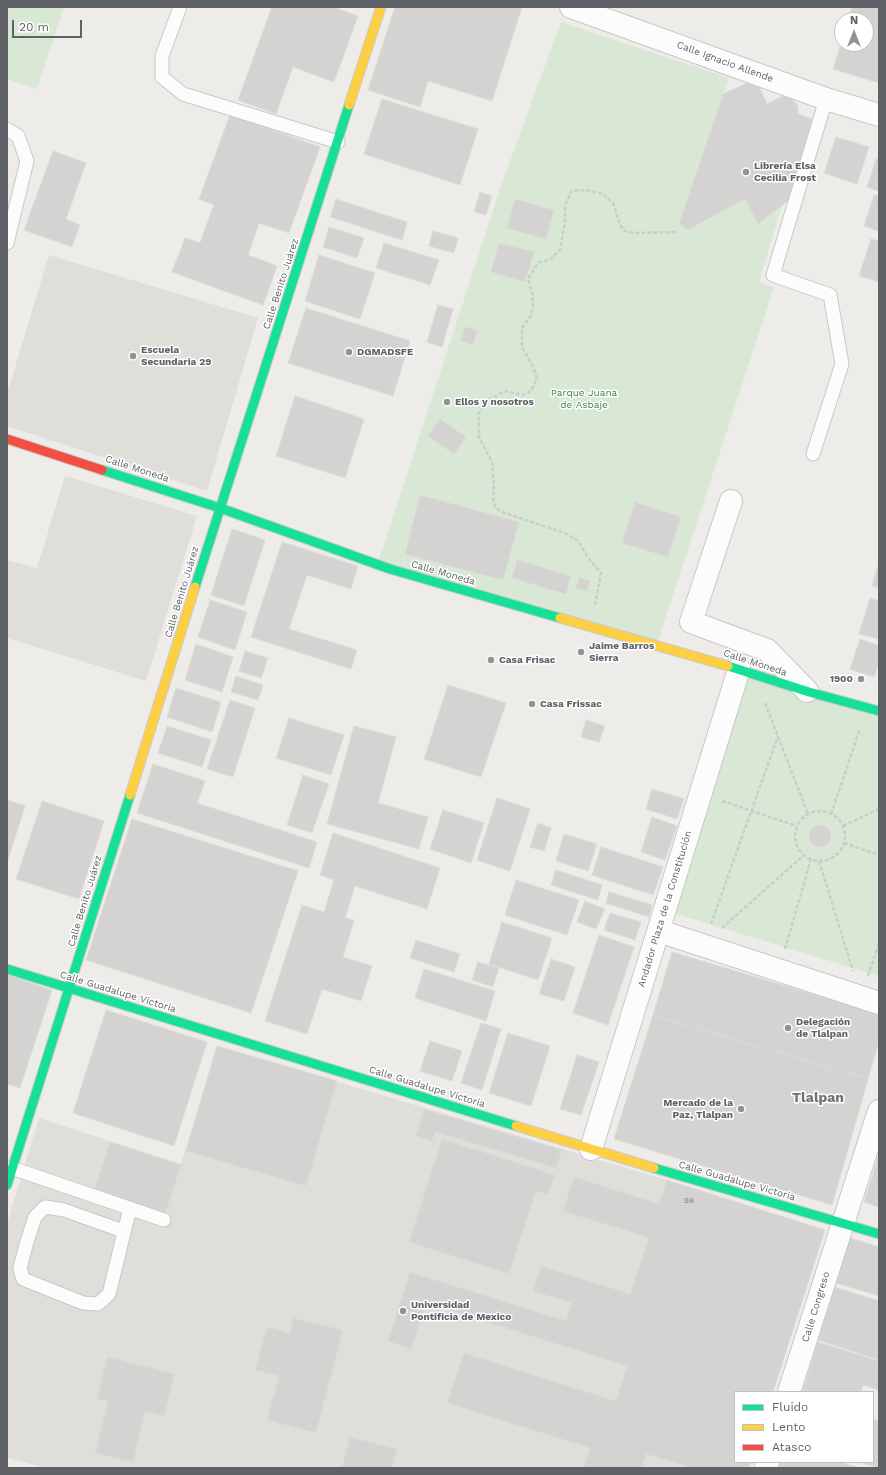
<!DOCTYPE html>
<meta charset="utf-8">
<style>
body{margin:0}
#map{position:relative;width:886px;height:1475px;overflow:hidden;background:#edece9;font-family:"Work Sans",sans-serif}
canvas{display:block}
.frame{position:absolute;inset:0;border:8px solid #5e6266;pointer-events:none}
.legend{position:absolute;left:734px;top:1391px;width:140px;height:72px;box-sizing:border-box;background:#fff;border:1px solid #bfc0c2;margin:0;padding:5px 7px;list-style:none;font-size:12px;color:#5e6266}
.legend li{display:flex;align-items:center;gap:8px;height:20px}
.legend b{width:20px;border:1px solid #bfc0c2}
.north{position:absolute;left:834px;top:12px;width:40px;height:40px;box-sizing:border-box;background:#fff;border:1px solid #bfc0c2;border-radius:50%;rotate:0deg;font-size:11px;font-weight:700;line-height:16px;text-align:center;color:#5e6266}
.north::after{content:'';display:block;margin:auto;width:14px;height:18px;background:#909294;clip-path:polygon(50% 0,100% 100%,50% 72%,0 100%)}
.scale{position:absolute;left:12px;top:20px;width:70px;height:18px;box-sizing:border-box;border:2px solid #5e6266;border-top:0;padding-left:5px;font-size:12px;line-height:14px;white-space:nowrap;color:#5e6266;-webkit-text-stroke:3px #fff;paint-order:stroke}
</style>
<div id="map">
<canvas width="886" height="1475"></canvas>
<div class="frame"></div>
<ul class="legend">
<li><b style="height:5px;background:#16e098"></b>Fluido</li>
<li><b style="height:5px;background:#ffcf43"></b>Lento</li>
<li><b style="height:5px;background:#f24e42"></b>Atasco</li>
</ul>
<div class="north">N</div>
<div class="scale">20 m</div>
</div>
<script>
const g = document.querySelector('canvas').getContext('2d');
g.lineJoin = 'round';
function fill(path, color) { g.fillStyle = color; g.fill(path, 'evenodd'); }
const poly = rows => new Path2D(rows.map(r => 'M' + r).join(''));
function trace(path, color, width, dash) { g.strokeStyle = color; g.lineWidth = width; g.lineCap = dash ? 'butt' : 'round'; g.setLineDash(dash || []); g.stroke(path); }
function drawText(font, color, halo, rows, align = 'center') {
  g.font = font + ' "Work Sans",sans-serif'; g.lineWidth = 3; g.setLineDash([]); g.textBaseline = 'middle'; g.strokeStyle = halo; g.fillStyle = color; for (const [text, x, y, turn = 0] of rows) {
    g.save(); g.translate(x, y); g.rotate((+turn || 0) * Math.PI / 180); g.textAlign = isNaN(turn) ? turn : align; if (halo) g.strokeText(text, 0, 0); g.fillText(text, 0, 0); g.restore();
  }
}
fill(poly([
 [49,255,258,318,207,491,7,426,7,394],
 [65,476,197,516,146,681,7,638,7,560,37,568],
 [217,1046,667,1180,735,1392,735,1462,749,1468,46,1468,7,1458,7,1224,39,1118,181,1164]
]), '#e0ded9');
fill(poly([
 [7,7,64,7,37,89,7,79],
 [561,22,729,78,679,224,689,230,745,199,758,224,782,205,759,282,774,287,657,644,378,563,502,183],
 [740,671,879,714,879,976,673,913]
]), '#d8e8d5');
const building = poly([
 [272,7,333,7,358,16,334,82,293,67,276,114,238,100,272,7],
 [395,7,522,7,492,101,428,81,420,107,368,90,395,7],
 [852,7,879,7,879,83,833,69,842,40,842,44,866,44,866,20,848,20,852,7],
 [749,82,759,86,767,104,787,94,798,106,798,114,815,120,789,200,758,224,745,199,688,230,679,224,723,94,749,82],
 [382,99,478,129,460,185,364,154,382,99],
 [230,115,320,147,289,233,259,223,248,255,277,266,263,305,172,272,185,238,200,243,214,205,199,199,230,115],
 [836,137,869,147,857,184,824,173,836,137],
 [53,151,86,163,66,219,80,225,72,247,24,230,53,151],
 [876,159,879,160,879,191,867,187,876,159],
 [480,192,492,196,486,215,474,212,480,192],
 [874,195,879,196,879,231,864,226,874,195],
 [336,199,407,222,402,240,330,217,336,199],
 [515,199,554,210,546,239,507,228,515,199],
 [329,227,364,238,357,258,323,247,329,227],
 [433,231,458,238,454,253,429,246,433,231],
 [871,239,879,241,879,282,859,276,871,239],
 [384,243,439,260,430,285,376,268,384,243],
 [499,243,534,252,525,282,491,272,499,243],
 [319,255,375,273,360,319,305,301,319,255],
 [438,305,453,309,442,347,427,342,438,305],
 [306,308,410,341,393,396,288,363,306,308],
 [465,327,477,330,473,345,461,341,465,327],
 [295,396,364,419,345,478,276,456,295,396],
 [440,419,466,437,454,454,428,436,440,419],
 [420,495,519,522,503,580,405,554,420,495],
 [635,502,681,517,668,557,622,543,635,502],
 [232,529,265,540,244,606,211,595,232,529],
 [282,542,358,566,351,589,307,575,289,629,357,650,351,669,251,637,282,542],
 [517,560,571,576,566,594,512,578,517,560],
 [879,562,879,588,872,586,879,562],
 [579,578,590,581,587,591,576,588,579,578],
 [870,598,879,601,878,639,859,634,870,598],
 [210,600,247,612,235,650,198,637,210,600],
 [860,639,879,646,879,663,874,677,850,669,860,639],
 [196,644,233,657,222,692,185,680,196,644],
 [245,651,268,658,261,678,239,671,245,651],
 [236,676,263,685,258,700,231,692,236,676],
 [448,685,506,703,481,777,424,759,448,685],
 [176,688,221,702,212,732,167,717,176,688],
 [230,700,255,708,233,777,207,769,230,700],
 [289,718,344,735,331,775,276,758,289,718],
 [586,720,605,726,599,742,581,737,586,720],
 [167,726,211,740,202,767,158,753,167,726],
 [354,726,396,737,378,803,428,817,419,849,327,824,354,726],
 [153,764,205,781,197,803,317,842,309,868,137,813,153,764],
 [303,775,329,784,312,833,287,825,303,775],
 [652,789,684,799,677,819,646,809,652,789],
 [497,798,530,809,510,871,477,860,497,798],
 [7,800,25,806,7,863,7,800],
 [42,801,104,821,79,899,16,879,42,801],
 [443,810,484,823,471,863,430,849,443,810],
 [652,817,677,826,665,860,641,852,652,817],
 [132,819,298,871,251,1013,86,960,132,819],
 [538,823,551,828,544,851,530,847,538,823],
 '809 836a11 11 0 1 1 22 0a11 11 0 1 1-22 0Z',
 [333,833,440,868,427,909,355,886,345,918,354,920,343,957,372,966,361,1001,322,989,307,1034,265,1021,302,905,324,912,334,880,320,875,333,833],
 [564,834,597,844,588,871,556,861,564,834],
 [601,847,663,867,653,895,592,875,601,847],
 [556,870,602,885,598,900,551,885,556,870],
 [516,880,579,900,567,935,505,915,516,880],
 [609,892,652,905,649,917,606,903,609,892],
 [585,901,605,909,596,929,577,922,585,901],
 [610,913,641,922,635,940,604,930,610,913],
 [502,922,552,938,538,980,489,964,502,922],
 [599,935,634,947,608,1025,573,1013,599,935],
 [416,940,460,954,454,972,410,958,416,940],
 [672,952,879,1014,879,1041,868,1079,653,1015,672,952],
 [551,959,575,967,564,1001,539,994,551,959],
 [478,962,499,968,493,987,472,980,478,962],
 [424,969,495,991,486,1021,415,998,424,969],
 [7,975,52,990,20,1088,7,1084,7,975],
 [106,1010,207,1042,174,1146,73,1113,106,1010],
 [653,1015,868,1079,832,1205,614,1139,653,1015],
 [481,1023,501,1029,482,1090,461,1083,481,1023],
 [508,1033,550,1046,531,1106,489,1093,508,1033],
 [430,1041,462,1051,452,1081,420,1071,430,1041],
 [217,1046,337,1081,306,1186,186,1151,217,1046],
 [577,1055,599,1062,581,1115,560,1109,577,1055],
 [424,1109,562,1150,556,1168,435,1132,432,1141,416,1136,424,1109],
 [442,1139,555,1175,548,1195,536,1191,509,1274,409,1242,442,1139],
 [110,1142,181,1165,165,1214,94,1191,110,1142],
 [879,1154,879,1207,864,1202,879,1154],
 [574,1177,659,1204,667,1180,825,1230,773,1392,735,1392,735,1462,751,1462,749,1468,692,1468,646,1454,642,1468,586,1468,584,1467,590,1448,447,1403,464,1353,616,1401,627,1366,426,1303,411,1349,388,1341,410,1272,566,1321,572,1303,533,1291,541,1266,630,1294,649,1238,563,1211,574,1177],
 [850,1238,879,1247,879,1296,836,1283,850,1238],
 [835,1287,879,1301,879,1360,818,1340,835,1287],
 [293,1318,343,1330,316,1433,267,1420,279,1376,255,1370,267,1327,290,1333,293,1318],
 [818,1342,879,1361,879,1390,863,1385,861,1392,808,1392,803,1390,818,1342],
 [107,1357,175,1374,164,1416,145,1411,133,1462,95,1453,108,1401,97,1399,107,1357],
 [873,1419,879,1421,878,1468,860,1462,873,1462,873,1419],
 [350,1437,397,1449,392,1468,342,1468,350,1437],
 [780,1462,840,1462,859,1468,778,1468,780,1462]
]);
fill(building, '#d4d3d2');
trace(building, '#dcdbd8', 1);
const lane = poly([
 [180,7,162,56,162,77,183,94,338,142],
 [7,129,18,136,27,161,7,243],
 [813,454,842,364,830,295,773,275,826,99],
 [12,1168,164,1220],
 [123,1231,64,1210,45,1207,35,1217,26,1245,20,1268,23,1279,83,1303,98,1304,109,1294,130,1208]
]);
const street = poly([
 [571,7,826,99,879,115],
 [731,501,691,622,767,650,807,691],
 [659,931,879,1003],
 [591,1149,739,669],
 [789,1392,879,1111],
 [766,1468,768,1462]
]);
const fast = poly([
 [102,470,220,508,390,569,560,618],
 [195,587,349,105],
 [728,666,809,692,879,711],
 [7,969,516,1126],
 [654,1168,879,1234],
 [7,1185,130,795]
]);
const slow = poly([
 [349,105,381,7],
 [560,618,728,666],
 [130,795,195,587],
 [516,1126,654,1168]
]);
const jam = poly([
 [7,439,102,470]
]);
trace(lane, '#c8c8c8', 15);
trace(street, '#c8c8c8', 24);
trace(fast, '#cacaca', 11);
trace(slow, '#cacaca', 11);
trace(jam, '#cacaca', 11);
trace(poly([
 [595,605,601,573,587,556,578,541,567,534,502,512,495,507,493,498,494,485,492,462,479,437,479,413,488,400,506,391,523,395,531,391,537,378,533,367,522,347,522,328,531,316,533,305,532,292,528,279,538,263,551,259,560,250,565,221,565,206,571,191,586,190,603,194,613,203,620,225,625,231,635,233,677,232],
 [765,703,808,814],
 [722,801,797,826],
 '795 836a25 25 0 1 1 50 0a25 25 0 1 1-50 0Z',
 [831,814,860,729],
 [843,826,879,809],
 [844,843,879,855],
 [819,861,853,971],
 [711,924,778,736],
 [722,928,804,855],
 [785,949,811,859],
 [868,976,879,943]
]), '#cacecb', 2.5, [4, 2]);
trace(lane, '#fcfcfc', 13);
trace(street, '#fcfcfc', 22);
trace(fast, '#16e098', 9);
trace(slow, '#ffcf43', 9);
trace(jam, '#f24e42', 9);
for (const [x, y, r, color] of [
 [746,172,4,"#909294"],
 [349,352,4,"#909294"],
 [133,356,4,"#909294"],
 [447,402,4,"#909294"],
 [581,652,4,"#909294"],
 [491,660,4,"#909294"],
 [861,679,4,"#909294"],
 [532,704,4,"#909294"],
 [788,1028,4,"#909294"],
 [741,1109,4,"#909294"],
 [403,1311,4,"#909294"]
]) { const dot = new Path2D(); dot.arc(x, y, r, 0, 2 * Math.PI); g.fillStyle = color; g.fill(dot); trace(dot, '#fff', 1.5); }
drawText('8px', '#7d8082', null, [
 ["98",689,1201]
]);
drawText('10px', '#5e6266', '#fff', [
 ["Calle Ignacio Allende",725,62,20],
 ["Calle Benito Juárez",281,284,-72],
 ["Calle Moneda",137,469,18],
 ["Calle Moneda",443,573,16],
 ["Calle Benito Juárez",182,592,-73],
 ["Calle Moneda",755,663,18],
 ["Calle Benito Juárez",85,901,-73],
 ["Andador Plaza de la Constitución",665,909,-73],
 ["Calle Guadalupe Victoria",118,992,17],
 ["Calle Guadalupe Victoria",427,1087,17],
 ["Calle Guadalupe Victoria",737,1181,16],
 ["Calle Congreso",816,1307,-73]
]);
drawText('bold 10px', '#5e6266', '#fff', [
 ["Librería Elsa",754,166],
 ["Cecilia Frost",754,178],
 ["Escuela",141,350],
 ["Secundaria 29",141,362],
 ["DGMADSFE",357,352],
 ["Ellos y nosotros",455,402],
 ["Jaime Barros",589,646],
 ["Sierra",589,658],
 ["Casa Frisac",499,660],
 ["1900",853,679,"right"],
 ["Casa Frissac",540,704],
 ["Delegación",796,1022],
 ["de Tlalpan",796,1034],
 ["Mercado de la",733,1103,"right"],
 ["Paz, Tlalpan",733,1115,"right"],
 ["Universidad",411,1305],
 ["Pontificia de Mexico",411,1317]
], 'left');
drawText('10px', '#3d8540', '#fff', [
 ["Parque Juana",584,393],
 ["de Asbaje",584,405]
]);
drawText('bold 14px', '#6f7378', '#fff', [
 ["Tlalpan",818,1098]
]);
</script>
